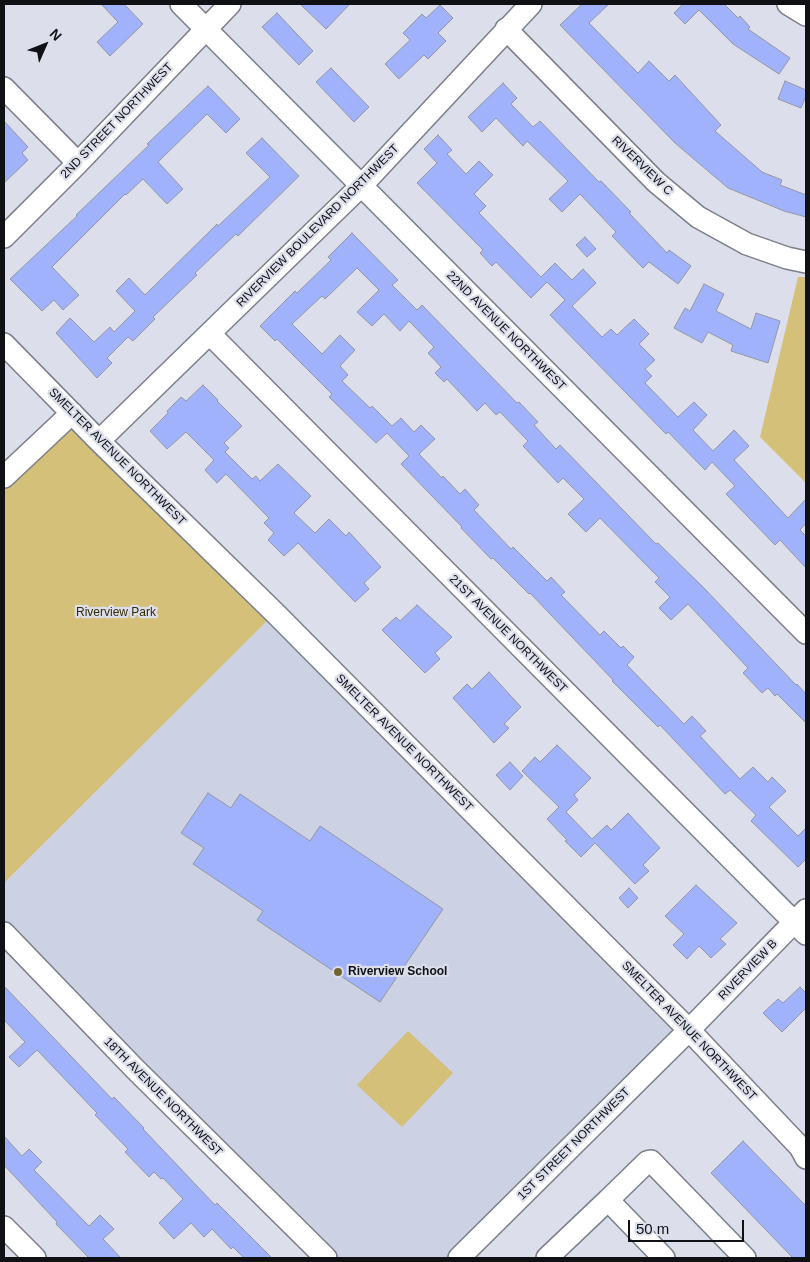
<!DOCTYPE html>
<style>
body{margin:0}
#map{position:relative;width:810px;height:1262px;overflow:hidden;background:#dcdfeb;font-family:Helvetica,sans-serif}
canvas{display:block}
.frame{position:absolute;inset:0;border:5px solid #101115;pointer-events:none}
.north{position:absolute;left:20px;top:20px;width:50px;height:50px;-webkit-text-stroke:4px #dcdfeb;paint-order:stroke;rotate:46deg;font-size:14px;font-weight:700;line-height:20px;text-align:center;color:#101115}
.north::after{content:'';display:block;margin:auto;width:18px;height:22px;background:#101115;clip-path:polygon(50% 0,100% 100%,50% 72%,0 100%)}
.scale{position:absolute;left:628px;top:1220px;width:116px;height:22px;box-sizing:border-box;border:2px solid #101115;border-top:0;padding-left:6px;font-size:15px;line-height:18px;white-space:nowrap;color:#101115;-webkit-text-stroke:4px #dcdfeb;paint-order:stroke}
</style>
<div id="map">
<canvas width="810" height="1262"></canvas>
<div class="frame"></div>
<div class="north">N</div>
<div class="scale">50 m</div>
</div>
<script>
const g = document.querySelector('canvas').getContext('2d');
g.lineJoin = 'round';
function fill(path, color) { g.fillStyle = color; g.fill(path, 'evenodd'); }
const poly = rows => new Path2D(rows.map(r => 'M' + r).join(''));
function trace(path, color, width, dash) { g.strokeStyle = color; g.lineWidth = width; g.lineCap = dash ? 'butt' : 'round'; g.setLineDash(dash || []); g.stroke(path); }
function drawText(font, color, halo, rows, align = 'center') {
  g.font = font + ' Helvetica,sans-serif'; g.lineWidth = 4.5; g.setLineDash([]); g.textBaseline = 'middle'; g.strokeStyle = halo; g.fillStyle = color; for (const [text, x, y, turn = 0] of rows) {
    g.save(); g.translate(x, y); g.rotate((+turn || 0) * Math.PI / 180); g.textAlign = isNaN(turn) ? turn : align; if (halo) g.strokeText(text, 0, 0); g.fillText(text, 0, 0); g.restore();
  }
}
fill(poly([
 [275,613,689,1030,459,1258,327,1258,4,933,4,883]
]), '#ccd1e3');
fill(poly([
 [798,277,806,277,806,483,760,437],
 [72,413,275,613,4,883,4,478],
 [408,1031,453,1073,402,1127,357,1085]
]), '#d4c078');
const building = poly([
 [101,4,124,4,143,24,110,56,97,42,118,22,101,4],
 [300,4,350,4,326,29,300,4],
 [582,4,609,4,589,23,638,73,649,61,669,81,675,75,721,125,715,131,762,172,782,180,780,185,806,195,806,217,784,211,728,188,675,143,560,25,582,4],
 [683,4,724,4,738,18,740,16,750,27,748,29,790,58,779,74,733,44,699,10,685,24,674,13,683,4],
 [440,5,453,18,438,33,446,41,428,59,424,55,399,79,385,64,410,40,403,33,422,14,426,18,440,5],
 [277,13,313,51,299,65,262,27,277,13],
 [331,68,369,107,354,122,316,82,331,68],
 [785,81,806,90,806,96,801,108,778,99,785,81],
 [503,83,517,98,511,104,533,127,540,121,599,182,601,181,631,212,629,213,667,253,669,250,691,266,678,284,649,262,643,268,612,236,616,232,580,194,562,212,549,199,568,181,527,141,523,146,496,118,482,132,468,117,503,83],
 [208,86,240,119,226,133,207,114,158,162,183,189,167,204,143,179,126,195,125,194,52,267,79,295,63,310,54,300,42,311,10,279,77,216,76,215,149,145,147,144,208,86],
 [4,121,28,147,22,153,28,160,4,183,4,121],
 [438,135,452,150,447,154,466,174,479,161,493,175,474,194,486,206,479,213,541,277,555,263,572,280,583,269,596,283,572,306,602,337,611,329,617,335,634,319,649,334,639,344,655,360,645,369,652,376,645,383,678,417,694,402,707,415,693,430,713,451,734,430,749,446,734,460,788,518,806,499,806,523,800,530,806,536,806,568,780,540,775,545,726,494,735,486,712,462,705,470,668,432,666,434,550,315,565,300,547,282,531,298,496,262,492,266,480,253,483,250,417,183,437,163,424,149,438,135],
 [262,138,299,176,238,236,236,234,195,273,197,275,153,317,155,319,133,341,128,337,107,358,112,363,97,378,56,333,70,318,94,342,110,327,114,332,135,311,116,291,129,278,145,295,217,224,218,226,270,177,246,153,262,138],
 [352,233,398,280,392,285,417,310,422,305,517,403,519,402,538,422,534,425,556,449,560,445,656,544,658,543,704,588,796,685,797,684,806,694,806,723,777,694,775,696,768,688,762,693,743,673,748,668,688,604,671,620,659,608,670,597,655,582,659,578,600,518,586,532,568,514,584,499,563,478,558,483,523,446,528,441,500,412,496,415,485,403,477,411,447,379,444,382,435,373,441,367,428,353,434,347,409,321,400,331,384,314,372,326,357,312,379,290,357,268,325,299,322,296,292,324,322,354,340,335,355,350,340,366,348,375,342,381,370,408,372,406,392,426,401,418,414,432,421,425,435,439,419,454,442,478,443,476,460,494,465,489,479,505,474,510,511,549,513,547,547,581,551,577,565,592,561,595,600,635,604,631,621,648,623,646,634,657,627,665,684,724,692,716,706,731,700,736,740,779,753,767,768,782,772,777,786,791,769,807,798,836,806,828,806,859,798,867,751,821,756,815,730,790,725,794,660,725,658,727,612,681,613,680,530,593,529,594,493,558,491,559,461,528,462,527,401,464,409,456,387,433,376,443,329,397,332,394,277,339,275,341,260,326,295,291,297,293,331,260,328,257,352,233],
 [585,237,596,249,587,257,576,245,585,237],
 [704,284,724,294,716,311,751,329,756,313,780,321,768,363,731,351,733,345,708,332,702,343,674,328,685,308,690,311,704,284],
 [203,385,218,400,217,401,242,426,224,443,229,448,225,452,252,479,256,476,260,481,278,464,311,496,294,513,315,533,329,519,346,536,349,532,381,567,364,583,369,589,355,602,298,543,284,556,268,540,274,533,264,523,269,518,226,474,217,483,205,470,214,460,186,432,167,449,150,431,168,413,167,411,181,397,186,401,203,385],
 [417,605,452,637,435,653,440,659,425,673,382,630,396,617,400,621,417,605],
 [489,672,521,707,504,724,509,728,494,743,453,698,467,684,472,689,489,672],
 [557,745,591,778,574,795,578,800,566,812,592,839,607,825,611,830,628,813,660,848,643,865,649,871,635,884,595,843,581,857,565,841,567,840,547,819,559,807,522,771,535,757,540,762,557,745],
 [510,762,523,776,510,790,496,775,510,762],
 [208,793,231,808,240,794,310,841,320,826,443,909,380,1002,257,920,263,911,193,864,204,848,181,833,208,793],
 [696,885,737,923,720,939,726,944,711,958,699,946,687,959,673,945,684,934,665,916,696,885],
 [629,888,638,898,628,908,619,898,629,888],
 [4,986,112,1099,114,1097,144,1128,143,1129,215,1205,217,1203,272,1258,244,1258,233,1247,231,1249,212,1229,204,1237,191,1223,174,1239,159,1223,183,1199,163,1178,161,1179,154,1172,149,1177,125,1152,128,1149,95,1115,97,1113,37,1050,19,1067,9,1057,25,1042,4,1020,4,986],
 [800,987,806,993,806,1008,782,1032,763,1013,778,999,783,1003,800,987],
 [4,1136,22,1156,29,1149,42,1162,34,1170,89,1226,100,1215,114,1229,103,1239,121,1258,89,1258,56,1224,57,1222,4,1165,4,1136],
 [743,1141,806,1206,806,1258,793,1258,711,1173,743,1141]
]);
fill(building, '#a1b2fc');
trace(building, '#9497a1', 1);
const minor = poly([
 [181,4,806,633],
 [788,4,806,15],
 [506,29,656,182,698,217,747,244,787,258,806,262],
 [4,88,78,163],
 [4,237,78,163,230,4],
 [210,334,806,934],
 [4,344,99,441,275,613,689,1030,800,1147,806,1158],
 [99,441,362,185,531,4],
 [4,477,72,413],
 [4,933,135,1069,326,1258],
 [608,1200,647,1162,651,1161,745,1258],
 [4,1227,35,1258],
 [459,1258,689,1030,806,910],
 [547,1258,608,1200,664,1258]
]);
trace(minor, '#7c7e89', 24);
trace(minor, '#fff', 21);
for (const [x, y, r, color] of [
 [338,972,5,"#726432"]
]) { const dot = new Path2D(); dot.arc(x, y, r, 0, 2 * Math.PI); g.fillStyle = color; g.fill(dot); trace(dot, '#dcdfeb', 2); }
drawText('12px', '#101115', '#dcdfeb', [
 ["2ND STREET NORTHWEST",117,121,-46],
 ["RIVERVIEW C",642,166,44],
 ["RIVERVIEW BOULEVARD NORTHWEST",318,226,-45],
 ["22ND AVENUE NORTHWEST",506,331,45],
 ["SMELTER AVENUE NORTHWEST",117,457,45],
 ["21ST AVENUE NORTHWEST",508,634,45],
 ["SMELTER AVENUE NORTHWEST",404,743,45],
 ["RIVERVIEW B",748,970,-46],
 ["SMELTER AVENUE NORTHWEST",689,1031,46],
 ["18TH AVENUE NORTHWEST",163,1097,45],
 ["1ST STREET NORTHWEST",574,1144,-45]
]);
drawText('12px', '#342a04', '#dcdfeb', [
 ["Riverview Park",116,613]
]);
drawText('bold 12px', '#101115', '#dcdfeb', [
 ["Riverview School",348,972]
], 'left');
</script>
